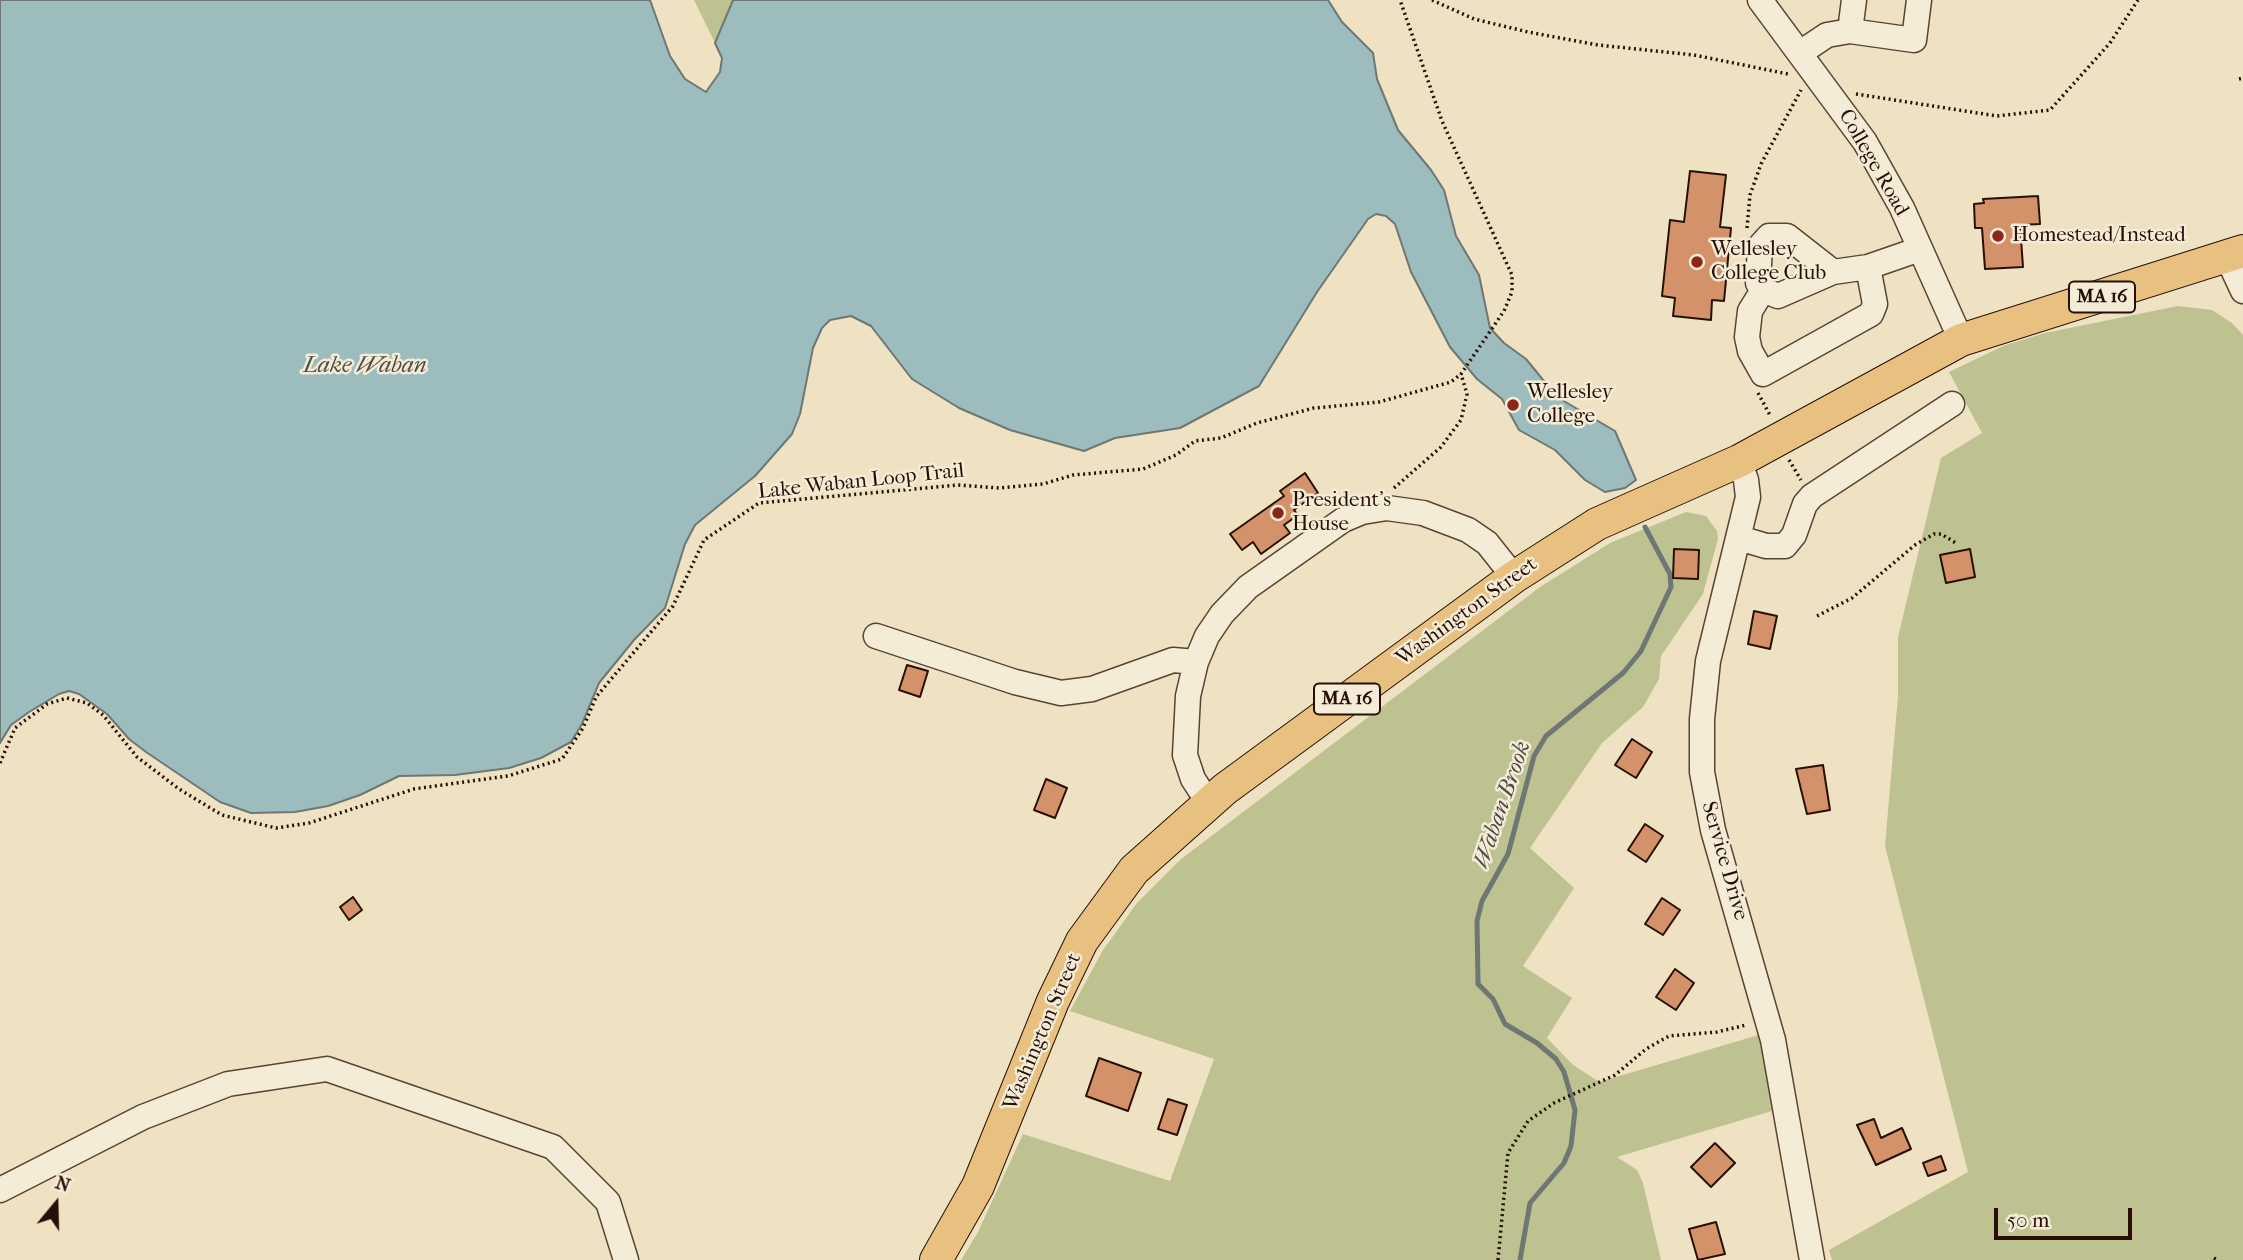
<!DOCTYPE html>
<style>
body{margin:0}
#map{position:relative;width:2243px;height:1260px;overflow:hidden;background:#efe2c2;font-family:"IM FELL French Canon",serif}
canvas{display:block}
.north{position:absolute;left:21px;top:1169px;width:70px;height:70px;-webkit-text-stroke:5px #f5ecd7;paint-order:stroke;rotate:19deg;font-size:19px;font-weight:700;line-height:28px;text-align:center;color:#270f05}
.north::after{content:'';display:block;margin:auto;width:24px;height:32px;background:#270f05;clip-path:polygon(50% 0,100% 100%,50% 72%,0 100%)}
.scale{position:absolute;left:1994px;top:1208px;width:138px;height:32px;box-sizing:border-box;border:4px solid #270f05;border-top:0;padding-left:9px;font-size:21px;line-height:24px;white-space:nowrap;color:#270f05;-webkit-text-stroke:5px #f5ecd7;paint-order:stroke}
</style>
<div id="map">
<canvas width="2243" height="1260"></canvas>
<div class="north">N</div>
<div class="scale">50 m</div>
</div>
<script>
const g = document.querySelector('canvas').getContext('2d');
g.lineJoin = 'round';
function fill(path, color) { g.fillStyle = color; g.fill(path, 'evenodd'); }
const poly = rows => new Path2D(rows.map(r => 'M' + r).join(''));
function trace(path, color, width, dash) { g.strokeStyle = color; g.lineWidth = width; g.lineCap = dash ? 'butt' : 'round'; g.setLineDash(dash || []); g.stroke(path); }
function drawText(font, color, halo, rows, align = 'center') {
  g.font = font + ' "IM FELL French Canon",serif'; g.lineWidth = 5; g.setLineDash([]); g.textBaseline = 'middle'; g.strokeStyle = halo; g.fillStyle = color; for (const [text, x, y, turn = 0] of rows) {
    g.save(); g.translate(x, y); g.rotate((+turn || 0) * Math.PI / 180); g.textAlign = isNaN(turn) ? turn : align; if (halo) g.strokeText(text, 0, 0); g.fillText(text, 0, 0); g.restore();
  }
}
fill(poly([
 [694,0,733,0,715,43],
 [2178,306,2212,310,2232,323,2243,335,2243,1260,1832,1260,1829,1250,1968,1172,1885,846,1898,696,1898,637,1941,458,1982,433,1949,372,2003,346,2045,333],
 [1686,512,1706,516,1717,531,1718,539,1703,594,1661,656,1659,679,1643,707,1602,743,1530,848,1574,888,1523,966,1572,998,1547,1038,1572,1064,1599,1082,1762,1034,1772,1111,1617,1157,1637,1170,1643,1183,1661,1260,961,1260,978,1232,1023,1134,1170,1181,1214,1059,1070,1011,1103,950,1137,903,1181,859,1540,587,1610,543]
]), '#bdc290');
const water = poly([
 [0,0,650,0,670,56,685,79,706,92,720,72,722,58,715,43,733,0,1328,0,1342,22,1373,53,1377,79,1398,130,1431,170,1444,190,1456,236,1479,275,1490,328,1504,343,1526,359,1557,397,1615,431,1636,480,1625,488,1605,492,1585,480,1555,450,1519,430,1502,399,1477,379,1450,347,1411,272,1395,224,1386,216,1376,214,1368,219,1317,292,1259,386,1180,428,1115,438,1084,451,1010,430,959,408,912,379,871,326,851,316,830,320,822,328,813,348,800,414,792,434,755,476,695,525,685,544,665,608,634,640,599,683,582,724,571,742,541,758,509,768,455,775,399,776,360,795,328,806,295,812,251,813,220,802,146,752,129,739,107,714,79,694,69,691,59,694,29,712,11,725,0,743,0,0]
]);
fill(water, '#9dbcbd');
trace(water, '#6e7773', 2);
trace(poly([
 [1520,1260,1530,1203,1564,1163,1571,1146,1575,1110,1564,1072,1556,1059,1537,1043,1505,1024,1493,999,1478,984,1477,921,1482,901,1508,854,1534,756,1546,736,1623,673,1641,651,1671,587,1670,574,1645,527]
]), '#6e7773', 5);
const building = poly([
 [1690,171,1726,175,1720,227,1731,228,1724,301,1712,300,1711,320,1673,316,1675,298,1662,296,1670,220,1684,222,1690,171],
 [2038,196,2040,224,2020,225,2023,267,1985,269,1982,228,1975,228,1974,204,1984,203,1983,199,2038,196],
 [1305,473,1318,493,1294,510,1298,515,1284,525,1290,533,1261,554,1253,542,1242,550,1230,534,1284,496,1280,491,1305,473],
 [1674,549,1699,550,1698,579,1673,578,1674,549],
 [1970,549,1975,577,1946,583,1940,555,1970,549],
 [1754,611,1777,616,1770,649,1748,644,1754,611],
 [907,665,928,671,920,697,899,690,907,665],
 [1632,739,1652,752,1636,778,1615,765,1632,739],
 [1823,765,1830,810,1807,814,1796,769,1823,765],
 [1046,779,1067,788,1055,818,1034,810,1046,779],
 [1645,824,1663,836,1646,862,1628,850,1645,824],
 [353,897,362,910,349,920,340,907,353,897],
 [1662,898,1680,910,1663,935,1645,924,1662,898],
 [1675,969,1694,983,1676,1010,1656,997,1675,969],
 [1099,1058,1141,1073,1128,1111,1086,1096,1099,1058],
 [1168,1099,1187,1105,1177,1135,1158,1129,1168,1099],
 [1874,1119,1881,1138,1902,1128,1911,1149,1876,1165,1857,1125,1874,1119],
 [1715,1143,1735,1163,1711,1187,1691,1167,1715,1143],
 [1941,1156,1946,1170,1928,1176,1923,1163,1941,1156],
 [1716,1222,1725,1254,1698,1260,1689,1229,1716,1222]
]);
fill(building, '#d4926a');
trace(building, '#270f05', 2);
const minor = poly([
 [1760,0,1865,142,1902,208,1961,340],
 [1850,31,1854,0],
 [1800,53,1827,35,1850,31,1914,40,1919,0],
 [2227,257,2243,291],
 [1833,272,1787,236,1769,236,1760,246,1758,283,1763,290,1778,296,1833,272,1868,267,1920,249],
 [1763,290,1750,311,1747,337,1750,351,1763,374,1871,314,1875,304,1868,267],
 [1739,461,1746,480,1748,497,1708,661,1702,719,1702,772,1713,830,1773,1040,1812,1260],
 [1739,538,1766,546,1785,546,1794,535,1805,504,1812,496,1952,404],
 [876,636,1015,682,1061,693,1092,689,1173,660,1196,662],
 [1208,802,1193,779,1185,755,1188,696,1196,662,1207,636,1222,614,1248,587,1343,520,1362,512,1387,508,1423,513,1468,530,1487,543,1514,577],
 [0,1190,143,1117,228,1084,327,1069,553,1147,608,1202,626,1260]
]);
const major = poly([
 [936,1260,978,1186,1053,1001,1082,941,1134,870,1225,789,1514,577,1597,524,1739,461,1961,340,2243,251]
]);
trace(minor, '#594434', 27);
trace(major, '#270f05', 34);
trace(poly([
 [1432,0,1474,19,1528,32,1598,45,1694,55,1788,74],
 [2239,79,2243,78],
 [1856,94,1997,116,2050,110,2110,43,2138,0],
 [1747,228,1750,195,1761,164,1801,90],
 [1758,393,1771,417],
 [1789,460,1801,480],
 [1394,488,1441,447,1461,420,1467,394,1461,374],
 [1817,616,1852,598,1915,545,1934,534,1941,534,1956,543],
 [0,763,15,728,47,704,67,698,87,703,103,715,137,757,179,789,222,815,276,828,309,823,414,789,508,776,562,759,583,728,596,697,673,606,704,540,759,503,958,485,999,488,1043,484,1073,475,1143,469,1176,455,1195,441,1221,438,1257,423,1314,408,1379,402,1451,382,1461,374,1504,311,1512,292,1512,275,1442,121,1400,0],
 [2214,1258,2217,1260],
 [1498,1260,1508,1153,1528,1121,1554,1103,1615,1075,1646,1049,1669,1036,1717,1032,1746,1025]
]), '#270f05', 3.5, [2, 3.5]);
trace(minor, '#f5ecd7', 24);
trace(major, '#e8c181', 32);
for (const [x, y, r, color] of [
 [1998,236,7,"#8f2418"],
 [1697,262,7,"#8f2418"],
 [1513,405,7,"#8f2418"],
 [1278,513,7,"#8f2418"]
]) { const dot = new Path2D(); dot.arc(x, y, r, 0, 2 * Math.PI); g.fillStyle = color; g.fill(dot); trace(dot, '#f5ecd7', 2.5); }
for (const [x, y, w] of [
 [2102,297,66],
 [1347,699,66]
]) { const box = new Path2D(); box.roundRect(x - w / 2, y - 15.5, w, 31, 5); g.fillStyle = '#f5ecd7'; g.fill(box); trace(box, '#270f05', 2); }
drawText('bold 19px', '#270f05', null, [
 ["MA 16",2102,297],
 ["MA 16",1347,699]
]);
drawText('21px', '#270f05', '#f5ecd7', [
 ["College Road",1873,163,60],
 ["Lake Waban Loop Trail",861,482,-6],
 ["Washington Street",1467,612,-36],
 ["Service Drive",1724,861,74],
 ["Washington Street",1043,1032,-67]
]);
drawText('21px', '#270f05', '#f5ecd7', [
 ["Homestead/Instead",2012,236],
 ["Wellesley",1711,250],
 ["College Club",1711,274],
 ["Wellesley",1527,393],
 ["College",1527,417],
 ["President's",1292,501],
 ["House",1292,525]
], 'left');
drawText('italic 23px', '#504c45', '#f5ecd7', [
 ["Lake Waban",365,366],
 ["Waban Brook",1503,805,-71]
]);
</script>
